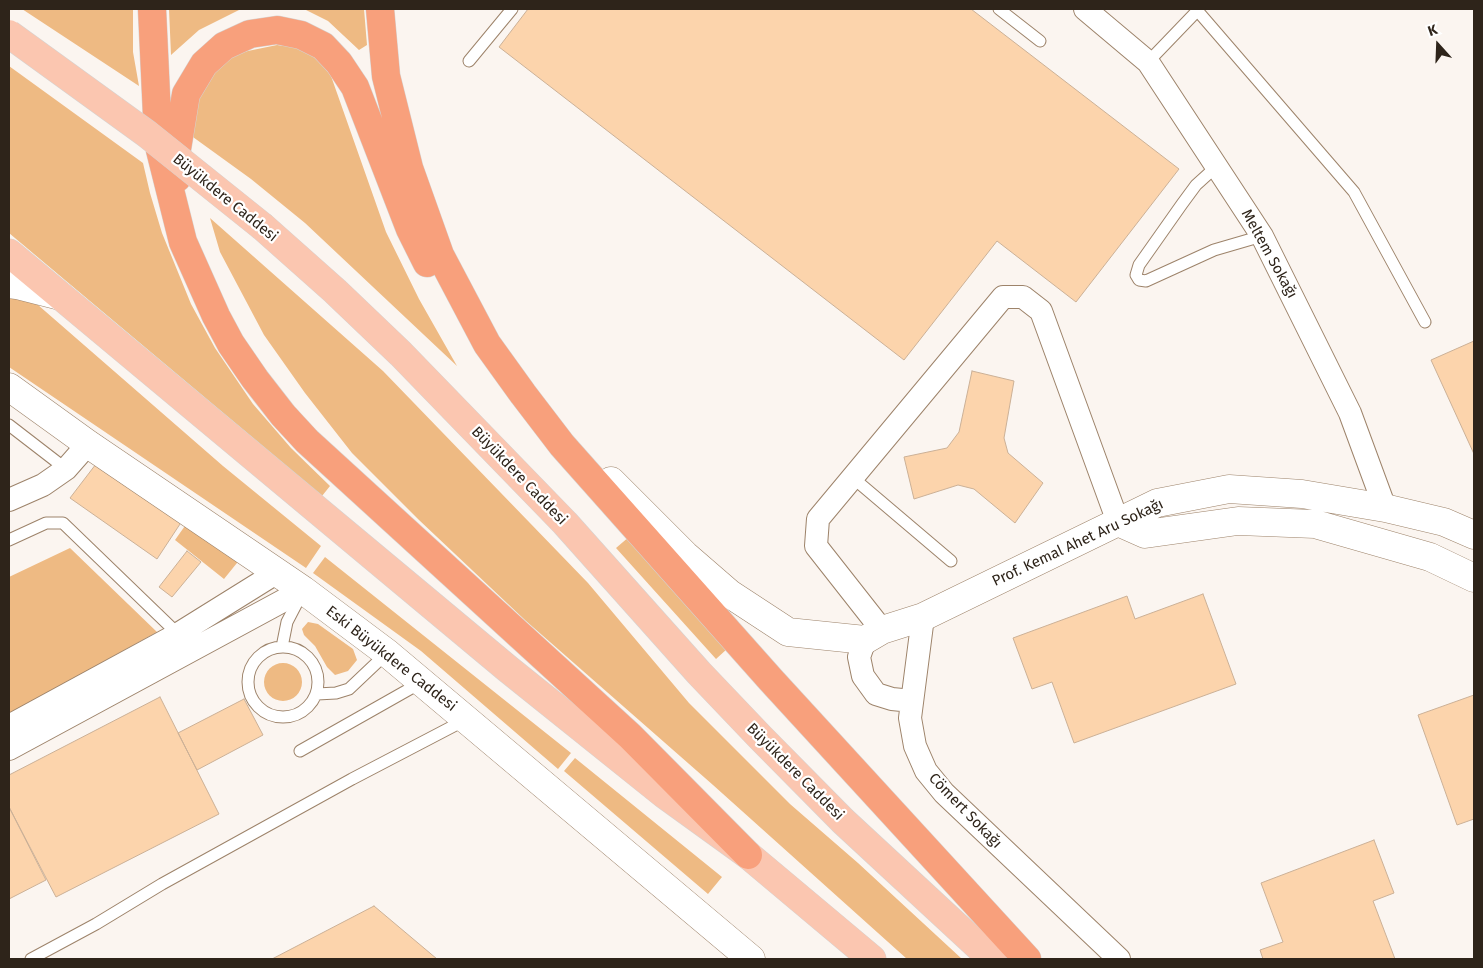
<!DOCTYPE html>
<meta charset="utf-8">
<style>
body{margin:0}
#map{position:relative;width:1483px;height:968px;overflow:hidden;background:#fbf5f0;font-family:"Fira Sans",sans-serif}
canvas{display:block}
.frame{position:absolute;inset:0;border:10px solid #2e241a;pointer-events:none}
.north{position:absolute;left:1413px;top:20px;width:50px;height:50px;-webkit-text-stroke:4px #fff;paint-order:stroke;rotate:340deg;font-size:14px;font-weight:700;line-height:20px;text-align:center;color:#2e241a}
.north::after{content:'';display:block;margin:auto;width:18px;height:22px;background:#2e241a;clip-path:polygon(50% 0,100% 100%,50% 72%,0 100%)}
</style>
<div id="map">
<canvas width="1483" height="968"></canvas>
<div class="frame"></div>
<div class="north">K</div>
</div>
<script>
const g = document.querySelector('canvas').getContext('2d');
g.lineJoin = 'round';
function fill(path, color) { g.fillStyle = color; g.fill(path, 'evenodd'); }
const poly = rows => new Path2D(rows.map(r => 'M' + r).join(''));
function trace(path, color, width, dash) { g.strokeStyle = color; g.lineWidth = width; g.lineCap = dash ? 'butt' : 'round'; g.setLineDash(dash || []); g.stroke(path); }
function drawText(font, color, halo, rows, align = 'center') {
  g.font = font + ' "Fira Sans",sans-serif'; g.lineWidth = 4.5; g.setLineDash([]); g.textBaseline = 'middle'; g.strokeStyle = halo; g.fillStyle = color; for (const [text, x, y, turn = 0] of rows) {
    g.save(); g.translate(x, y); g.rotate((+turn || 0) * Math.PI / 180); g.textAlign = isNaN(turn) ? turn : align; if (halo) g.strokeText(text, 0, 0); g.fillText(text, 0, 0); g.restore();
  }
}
fill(poly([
 [22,9,133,9,133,52,139,86],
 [169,9,241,9,199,30,171,55],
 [304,9,364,9,367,45,359,50,328,21],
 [277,45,294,47,309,53,322,64,331,76,386,232,419,299,457,366,305,223,251,179,186,132,200,84,224,61,243,52],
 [9,66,143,163,150,193,162,233,191,304,215,348,253,404,291,448,330,486,322,496,9,233],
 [210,218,383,371,588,583,689,703,790,804,858,863,962,959,907,959,713,785,526,621,419,520,352,453,305,393,264,335,220,252],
 [9,298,30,298,223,466,321,546,306,568,9,367],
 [187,523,241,558,224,579,175,540],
 [630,536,727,649,716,659,616,548],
 [70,548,157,632,9,714,9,577],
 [325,557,571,753,558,769,421,651,313,573],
 [308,622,318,624,353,649,357,660,348,671,335,675,327,667,315,646,304,635,302,629],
 '264 682a19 19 0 1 1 38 0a19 19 0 1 1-38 0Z',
 [575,758,722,877,708,894,564,771]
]), '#eeba83');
const building = poly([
 [528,9,971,9,1179,169,1076,302,997,241,904,360,499,47,528,9],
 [1474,341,1474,454,1431,360,1474,341],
 [972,371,1014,381,1004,438,1008,453,1043,483,1015,523,974,489,958,485,914,499,904,457,947,448,959,432,972,371],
 [96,464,182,521,157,559,70,498,96,464],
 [187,551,201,562,172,597,159,587,187,551],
 [1203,594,1236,684,1074,743,1052,682,1032,689,1013,638,1127,596,1135,619,1203,594],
 [1474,695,1474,819,1457,825,1418,715,1474,695],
 [160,697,219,814,56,897,9,807,9,775,160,697],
 [244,699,263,735,197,770,178,733,244,699],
 [9,807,46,880,9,899,9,807],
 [1374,840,1394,893,1373,901,1395,959,1263,959,1260,950,1283,942,1261,883,1374,840],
 [374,906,437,959,272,959,374,906]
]);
fill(building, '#fcd4ac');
trace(building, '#cbb096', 1);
const lane = poly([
 [999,9,1040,41],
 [1196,9,1354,192,1425,322],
 [469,61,512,9],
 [1148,62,1198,10],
 [1217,166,1196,185,1182,204,1139,265,1136,275,1139,280,1146,281,1214,250,1262,236],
 [9,425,66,469],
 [852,477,951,561],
 [9,540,46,523,63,523,178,634],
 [282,647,287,622,301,595],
 '248 682a35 35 0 1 1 70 0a35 35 0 1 1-70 0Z',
 [317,694,336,693,349,689,387,653],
 [300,751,422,682],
 [31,959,96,924,162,884,352,779,465,720]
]);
const street = poly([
 [1085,9,1148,62,1262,236,1350,413,1385,508],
 [9,500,43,485,66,469,88,444],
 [923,617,910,718,915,746,926,771,944,793,1119,959],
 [882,630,816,546,818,519,1003,297,1023,297,1041,311,1118,522],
 [865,640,859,657,863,676,876,694,892,699,912,701],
 [9,726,178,634,276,573],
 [9,749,303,590]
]);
const secondary = poly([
 [9,284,17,285,60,296],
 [9,387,88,444,303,590,387,653,751,959],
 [611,481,685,555,730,594,788,632,865,640,882,630,923,617,1157,503,1229,489,1302,494,1385,508,1444,522,1474,535],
 [1118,522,1145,534,1238,521,1315,524,1430,557,1474,578]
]);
const primary = poly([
 [263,227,335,291,401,354,565,523,699,673,760,737,843,821,992,959],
 [9,253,508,669,665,795,748,855,872,959]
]);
const highway = poly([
 [152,9,157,116,160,150,183,242,216,316,231,344,255,379,283,415,307,441,630,736,748,855],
 [380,9,386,76,409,168,440,255,487,344,523,394,562,445,771,680,1027,959],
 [177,178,177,149,186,94,204,64,224,46,250,34,277,30,301,35,323,46,339,63,355,87,410,229,427,263]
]);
trace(lane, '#9d836a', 13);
trace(street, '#9d836a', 24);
trace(secondary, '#9d836a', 29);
trace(primary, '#d5d3d1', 29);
trace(highway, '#d5d3d1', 29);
trace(lane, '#fff', 11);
trace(street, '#fff', 22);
trace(secondary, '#fff', 28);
trace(primary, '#fbc6b0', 28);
trace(highway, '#f8a07c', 28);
const primaryBridge = poly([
 [9,34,147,134,263,227]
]);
trace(primaryBridge, '#d5d3d1', 29, []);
trace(primaryBridge, '#fbc6b0', 28);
drawText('15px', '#2e241a', '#fff', [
 ["Büyükdere Caddesi",225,198,39],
 ["Meltem Sokağı",1269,254,61],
 ["Büyükdere Caddesi",519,476,46],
 ["Prof. Kemal Ahet Aru Sokağı",1078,543,-25],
 ["Eski Büyükdere Caddesi",391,659,38],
 ["Büyükdere Caddesi",795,772,45],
 ["Cömert Sokağı",965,811,46]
]);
</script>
